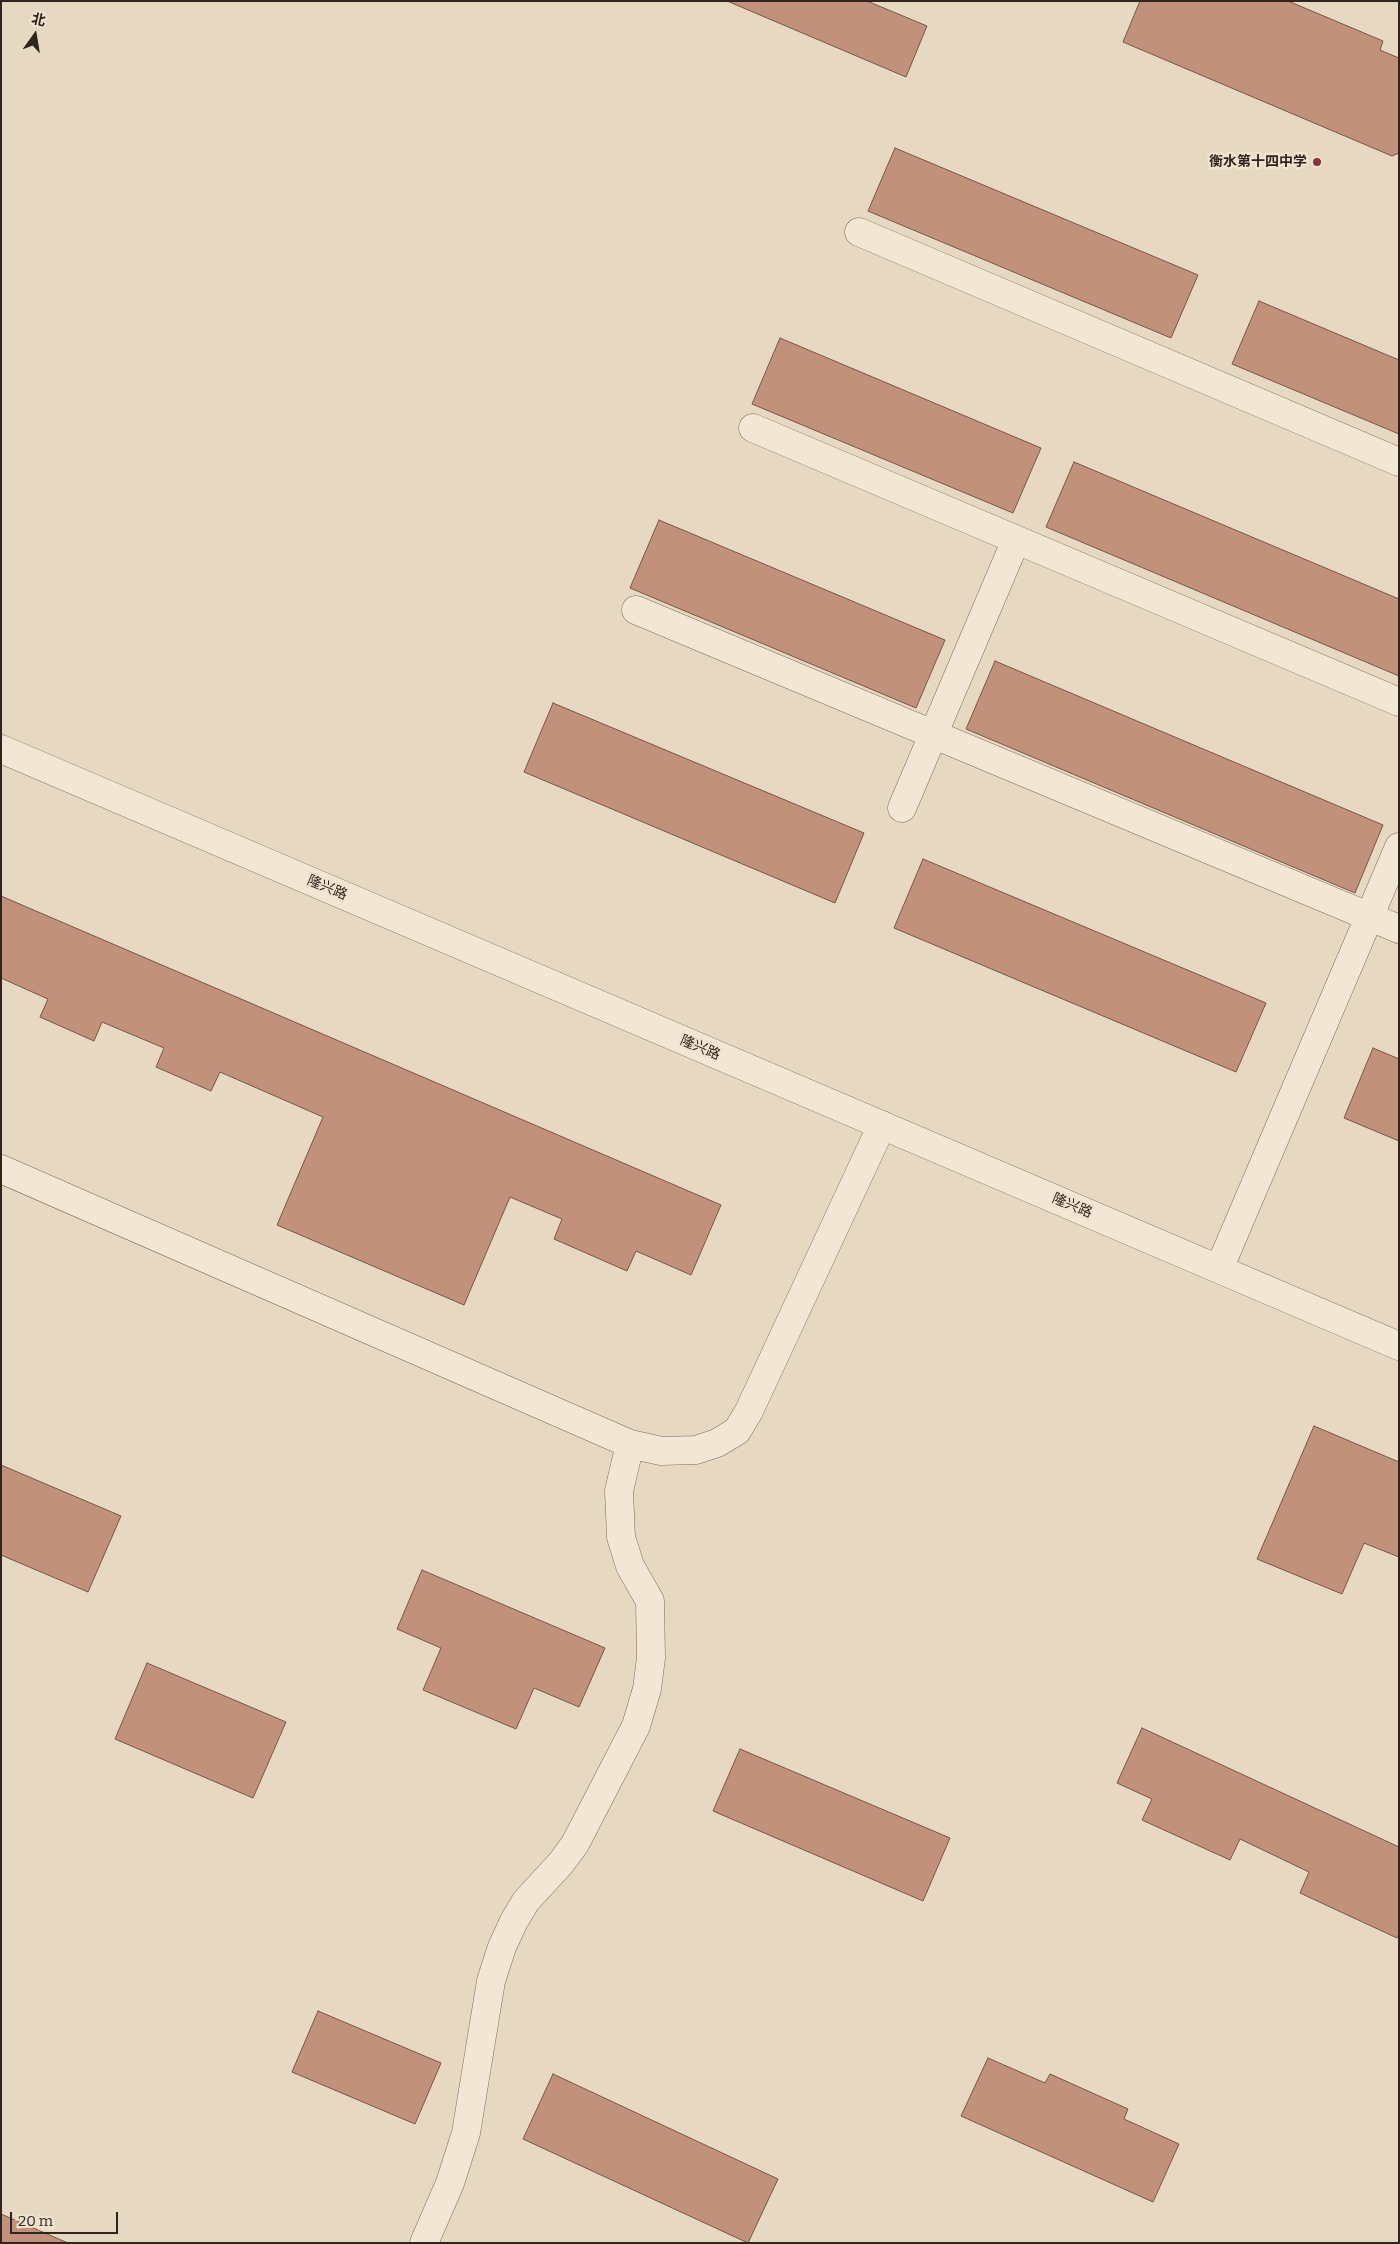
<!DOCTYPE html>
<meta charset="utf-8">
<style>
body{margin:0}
#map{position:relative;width:1400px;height:2244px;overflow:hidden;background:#e7d8c2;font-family:Bitter,"Noto Sans SC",serif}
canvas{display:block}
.frame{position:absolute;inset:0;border:2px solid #30251e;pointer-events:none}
.north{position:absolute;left:10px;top:10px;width:50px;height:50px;-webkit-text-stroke:4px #f0e3d0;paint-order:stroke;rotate:13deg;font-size:14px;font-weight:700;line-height:20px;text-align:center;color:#30251e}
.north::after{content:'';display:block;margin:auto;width:18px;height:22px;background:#30251e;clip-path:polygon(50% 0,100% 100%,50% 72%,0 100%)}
.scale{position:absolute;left:10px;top:2212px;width:108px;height:22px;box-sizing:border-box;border:2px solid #30251e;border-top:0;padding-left:6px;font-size:15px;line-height:18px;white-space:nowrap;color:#30251e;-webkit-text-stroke:4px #f0e3d0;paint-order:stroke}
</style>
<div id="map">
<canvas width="1400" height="2244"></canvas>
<div class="frame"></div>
<div class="north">北</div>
<div class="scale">20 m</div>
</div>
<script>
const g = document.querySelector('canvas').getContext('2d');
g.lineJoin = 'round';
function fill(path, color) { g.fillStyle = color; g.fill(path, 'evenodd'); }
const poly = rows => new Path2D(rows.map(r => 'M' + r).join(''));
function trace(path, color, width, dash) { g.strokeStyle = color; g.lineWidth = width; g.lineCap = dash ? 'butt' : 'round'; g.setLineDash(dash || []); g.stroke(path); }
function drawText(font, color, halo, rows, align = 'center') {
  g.font = font + ' Bitter,"Noto Sans SC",serif'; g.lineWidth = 5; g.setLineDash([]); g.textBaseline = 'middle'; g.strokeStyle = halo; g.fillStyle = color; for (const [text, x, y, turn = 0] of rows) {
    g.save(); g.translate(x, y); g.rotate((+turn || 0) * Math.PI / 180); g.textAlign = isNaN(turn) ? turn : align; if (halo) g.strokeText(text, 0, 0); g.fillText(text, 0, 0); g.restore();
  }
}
const building = poly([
 [727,1,867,1,927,26,906,77,727,1],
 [1140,1,1288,1,1383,41,1380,50,1399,58,1399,153,1392,156,1123,42,1140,1],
 [895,148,1198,275,1171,338,868,211,895,148],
 [1259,301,1399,360,1399,434,1232,364,1259,301],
 [780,338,1041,448,1013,513,752,404,780,338],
 [1074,462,1399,599,1399,676,1046,527,1074,462],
 [659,520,945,640,916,708,630,588,659,520],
 [995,661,1383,825,1355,893,966,729,995,661],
 [553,703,864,833,835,903,524,772,553,703],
 [923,859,1266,1003,1236,1072,894,928,923,859],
 [1,896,721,1205,691,1275,636,1251,627,1271,554,1239,562,1219,510,1197,464,1305,277,1225,323,1117,220,1072,211,1091,156,1067,164,1048,102,1022,94,1041,40,1017,48,999,1,978,1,896],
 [1373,1048,1399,1059,1399,1141,1344,1118,1373,1048],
 [1314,1426,1399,1462,1399,1557,1364,1543,1342,1594,1257,1559,1314,1426],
 [1,1465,121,1516,88,1592,1,1555,1,1465],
 [422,1570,605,1648,579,1707,534,1688,516,1729,423,1690,441,1648,397,1629,422,1570],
 [147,1663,286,1722,253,1798,115,1739,147,1663],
 [1142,1728,1399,1847,1399,1934,1397,1938,1300,1893,1309,1872,1240,1839,1230,1860,1142,1820,1152,1799,1117,1783,1142,1728],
 [740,1749,950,1838,923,1901,713,1811,740,1749],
 [318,2011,441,2063,415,2124,292,2072,318,2011],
 [988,2058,1045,2083,1050,2074,1128,2109,1124,2119,1179,2144,1153,2202,961,2116,988,2058],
 [553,2074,778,2179,748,2243,523,2139,553,2074],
 [1,2214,68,2243,1,2243,1,2214]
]);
fill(building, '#c1917c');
trace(building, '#7b5444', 1);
const minor = poly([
 [859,232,1399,462],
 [753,428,1399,702],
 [636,610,1399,929],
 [1,749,1399,1346],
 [902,808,1016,540],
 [1,1169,630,1444,661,1451,696,1450,717,1443,737,1431,749,1411,882,1125],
 [1219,1269,1399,847],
 [424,2243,450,2183,466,2133,491,1981,502,1947,514,1921,526,1901,561,1863,575,1844,636,1726,647,1689,651,1658,650,1601,630,1566,621,1537,619,1491,630,1444]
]);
trace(minor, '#7f6a5b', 29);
trace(minor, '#f3e6d4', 28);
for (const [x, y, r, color] of [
 [1317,162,5,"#86333d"]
]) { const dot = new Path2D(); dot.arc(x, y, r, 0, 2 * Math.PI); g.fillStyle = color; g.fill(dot); trace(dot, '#f0e3d0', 2); }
drawText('bold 14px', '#30251e', '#f0e3d0', [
 ["衡水第十四中学",1307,162]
], 'right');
drawText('14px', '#30251e', '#f0e3d0', [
 ["隆兴路",327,888,23],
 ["隆兴路",700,1048,23],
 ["隆兴路",1072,1206,23]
]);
</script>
